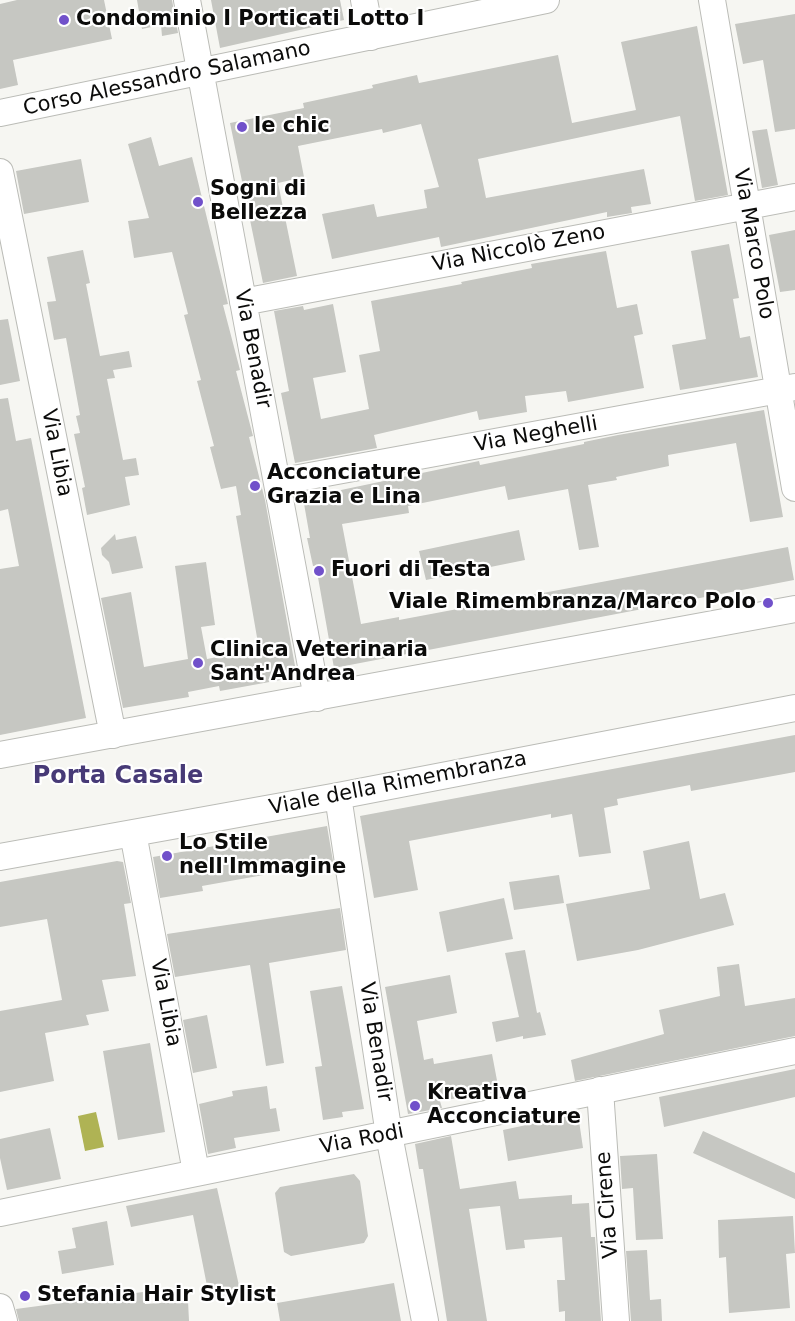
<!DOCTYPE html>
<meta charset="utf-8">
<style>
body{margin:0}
canvas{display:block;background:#f6f6f2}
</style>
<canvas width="795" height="1321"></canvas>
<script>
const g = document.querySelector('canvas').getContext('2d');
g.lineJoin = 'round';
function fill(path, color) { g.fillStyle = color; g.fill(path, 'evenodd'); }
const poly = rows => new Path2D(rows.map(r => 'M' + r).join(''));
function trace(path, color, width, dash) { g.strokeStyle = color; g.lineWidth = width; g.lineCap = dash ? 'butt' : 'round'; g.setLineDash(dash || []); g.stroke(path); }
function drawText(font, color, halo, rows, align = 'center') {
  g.font = font + ' "DejaVu Sans",sans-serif'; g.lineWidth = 4.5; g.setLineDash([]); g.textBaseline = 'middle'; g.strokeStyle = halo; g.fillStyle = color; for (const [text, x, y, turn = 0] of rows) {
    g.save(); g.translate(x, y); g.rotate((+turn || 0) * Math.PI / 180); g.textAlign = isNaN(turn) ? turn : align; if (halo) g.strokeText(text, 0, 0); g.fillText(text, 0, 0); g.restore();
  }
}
fill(poly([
 [96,1112,104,1147,85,1151,78,1116]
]), '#afb354');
fill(poly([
 [17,0,104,0,112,39,13,60,18,85,0,89,0,4],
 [137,0,172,0,178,33,162,36,161,25,142,29],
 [211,0,340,0,344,20,220,48],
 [795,14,795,129,775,132,763,60,743,64,735,24],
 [697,26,728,195,695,201,680,116,478,159,486,198,644,169,651,204,631,207,632,213,607,217,607,212,441,247,439,237,332,259,322,214,374,204,377,217,427,208,424,190,439,187,421,124,383,133,382,129,298,146,304,177,278,183,297,276,263,283,230,123,304,108,303,103,373,88,372,85,417,75,419,83,558,55,572,123,636,110,621,42],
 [767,129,778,185,762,188,752,131],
 [151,137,159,166,192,157,228,304,223,305,240,370,236,371,253,436,249,437,265,500,297,677,220,691,219,686,188,692,189,697,123,708,101,598,131,592,144,667,188,659,175,566,206,562,215,625,201,627,207,659,259,649,236,516,241,515,236,486,221,489,210,447,214,446,197,381,201,380,184,315,188,314,172,252,134,258,128,221,149,218,128,144],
 [81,159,89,202,24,214,16,171],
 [795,230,795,290,780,292,769,235],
 [729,244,739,298,733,299,740,338,750,336,758,377,680,390,672,345,706,339,691,251],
 [83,250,90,283,86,284,100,356,129,351,132,367,113,370,115,378,107,379,123,460,136,458,139,475,125,477,130,505,87,515,82,488,85,487,74,434,80,433,76,416,80,415,66,338,54,340,47,302,56,301,47,257],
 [606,251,617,308,637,304,643,334,634,336,644,388,568,402,566,391,525,396,527,412,479,420,477,411,374,435,377,448,295,463,281,393,289,391,274,311,303,306,304,310,333,304,346,372,313,378,321,419,369,409,359,355,380,351,371,301,462,284,461,282,532,268,531,264],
 [8,319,20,381,0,385,0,320],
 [8,398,16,441,31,438,86,718,0,735,0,569,19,566,8,509,0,511,0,399],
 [764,410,783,517,750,522,736,443,668,455,669,466,616,477,617,480,588,485,599,547,579,550,568,489,508,500,505,486,408,506,409,513,342,524,361,624,399,617,399,620,788,547,794,580,334,668,316,566,313,566,307,538,310,538,303,498,479,461,480,465,584,444,584,442,618,435],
 [519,530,525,560,426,580,419,551],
 [115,534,116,540,136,536,143,568,112,574,109,562,102,555,101,548],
 [795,735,795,772,691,791,690,785,617,799,618,805,604,808,611,853,579,857,572,814,551,818,551,814,409,841,418,890,374,898,360,816],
 [327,826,334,867,287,875,286,871,202,886,203,891,160,898,153,857],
 [689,841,700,899,725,893,734,925,638,950,577,961,566,904,650,889,643,851],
 [117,861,123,862,131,903,124,904,136,976,102,980,109,1011,86,1015,89,1025,45,1033,54,1081,0,1092,0,1011,62,1000,47,919,0,927,0,882],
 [559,875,564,903,514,910,509,882],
 [504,898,513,939,447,952,439,912],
 [340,908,346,950,269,963,284,1063,266,1066,250,965,175,977,167,934],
 [525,950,537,1013,540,1012,546,1035,523,1039,523,1036,496,1042,492,1022,519,1017,505,953],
 [739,964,745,1006,795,998,795,1036,575,1081,571,1060,664,1034,659,1010,720,996,717,967],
 [450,975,457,1013,417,1021,424,1060,433,1058,434,1064,492,1054,499,1091,440,1101,442,1108,408,1114,385,987],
 [342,986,364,1109,342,1112,343,1117,323,1120,315,1067,322,1066,310,991],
 [207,1015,217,1068,193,1073,183,1020],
 [150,1043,165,1132,118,1140,103,1051],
 [795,1069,795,1097,664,1127,659,1097],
 [267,1086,270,1109,276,1108,280,1131,234,1138,236,1148,208,1154,199,1104,233,1096,232,1091],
 [578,1114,583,1148,508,1161,503,1130],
 [50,1128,61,1179,7,1190,0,1158,0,1139],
 [703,1131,795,1173,795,1199,693,1153],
 [451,1136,460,1189,516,1181,519,1199,572,1195,572,1204,589,1203,591,1237,595,1237,601,1321,565,1321,565,1311,559,1312,557,1280,565,1280,562,1237,524,1240,525,1248,506,1250,500,1206,469,1209,487,1321,447,1321,423,1169,419,1169,415,1144],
 [657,1154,663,1239,636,1240,633,1188,622,1189,620,1156],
 [354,1174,360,1181,368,1236,364,1243,291,1256,284,1252,275,1193,280,1187],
 [217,1188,240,1290,209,1296,193,1215,131,1227,126,1206],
 [793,1216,795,1253,786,1254,790,1308,729,1313,726,1257,719,1258,718,1220],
 [107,1221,114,1265,62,1274,58,1251,76,1248,72,1228],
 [647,1250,650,1300,661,1299,662,1321,631,1321,626,1251],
 [394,1283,401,1321,280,1321,277,1303],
 [143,1292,145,1304,188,1301,189,1321,19,1321,16,1309]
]), '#c6c7c2');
const minor = poly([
 [187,0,317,698],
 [364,0,371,37],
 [712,0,795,488],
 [0,113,546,0],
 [0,172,113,735],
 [243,302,795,197],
 [277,482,795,387],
 [0,755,795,609],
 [338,796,389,1135,425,1321],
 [133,833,196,1172],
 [0,857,338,796,795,708],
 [600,1090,616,1321],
 [0,1213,795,1051],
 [0,1307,4,1321]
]);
trace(minor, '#bbbcb7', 28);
trace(minor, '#fff', 26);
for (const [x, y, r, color] of [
 [64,20,6,"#7151ca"],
 [242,127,6,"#7151ca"],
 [198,202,6,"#7151ca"],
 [255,486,6,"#7151ca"],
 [319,571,6,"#7151ca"],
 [768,603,6,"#7151ca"],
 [198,663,6,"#7151ca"],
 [167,856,6,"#7151ca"],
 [415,1106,6,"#7151ca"],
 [25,1296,6,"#7151ca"]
]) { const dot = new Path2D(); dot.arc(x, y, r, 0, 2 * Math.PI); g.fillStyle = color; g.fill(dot); trace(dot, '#fff', 2); }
drawText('bold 21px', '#0b0b0a', '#fff', [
 ["Condominio I Porticati Lotto I",76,20],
 ["le chic",254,127],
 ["Sogni di",210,190],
 ["Bellezza",210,214],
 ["Acconciature",267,474],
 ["Grazia e Lina",267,498],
 ["Fuori di Testa",331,571],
 ["Viale Rimembranza/Marco Polo",756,603,"right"],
 ["Clinica Veterinaria",210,651],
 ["Sant'Andrea",210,675],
 ["Lo Stile",179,844],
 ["nell'Immagine",179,868],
 ["Kreativa",427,1094],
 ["Acconciature",427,1118],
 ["Stefania Hair Stylist",37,1296]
], 'left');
drawText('21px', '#0b0b0a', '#fff', [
 ["Corso Alessandro Salamano",167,79,-12],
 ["Via Marco Polo",753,244,80],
 ["Via Niccolò Zeno",519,249,-11],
 ["Via Benadir",252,349,79],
 ["Via Neghelli",536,435,-10],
 ["Via Libia",56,453,79],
 ["Viale della Rimembranza",398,784,-11],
 ["Via Libia",165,1003,79],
 ["Via Benadir",375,1042,81],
 ["Via Rodi",362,1140,-11],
 ["Via Cirene",608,1205,-94]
]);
drawText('bold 24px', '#473a77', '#fff', [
 ["Porta Casale",118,777]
]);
</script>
